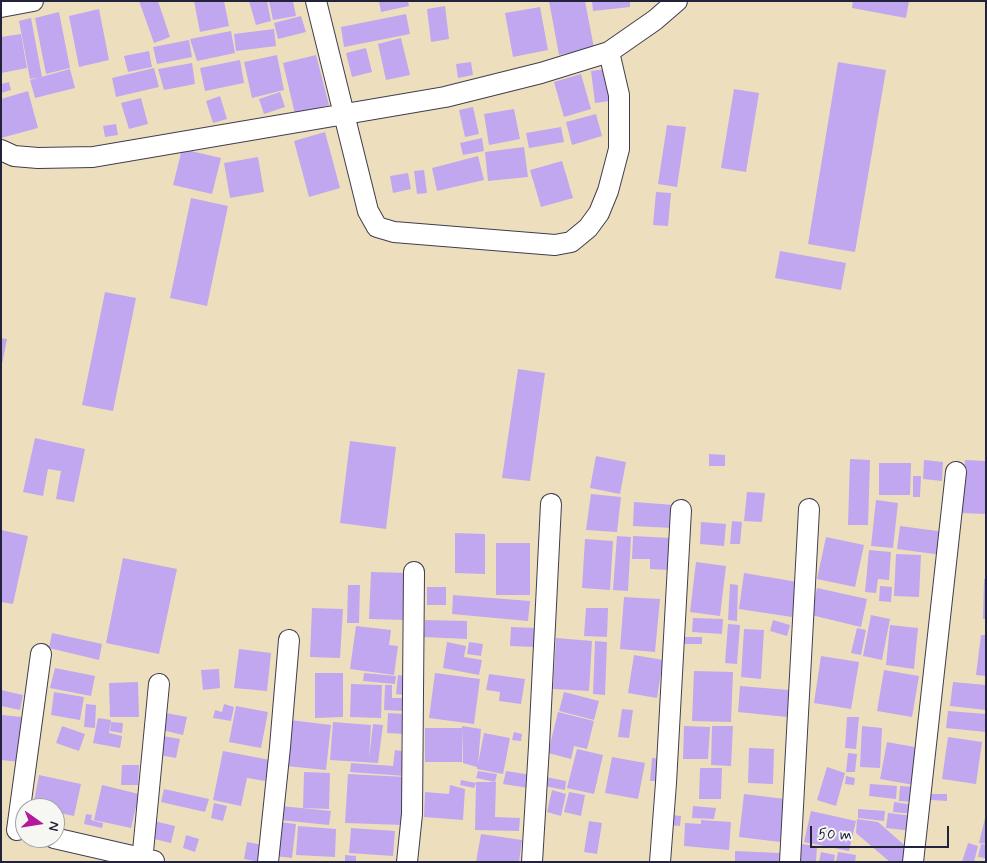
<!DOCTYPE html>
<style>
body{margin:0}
#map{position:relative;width:987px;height:863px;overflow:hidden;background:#eddfbd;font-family:Mynerve,sans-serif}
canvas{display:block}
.frame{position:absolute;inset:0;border:2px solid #22223b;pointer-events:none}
.north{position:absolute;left:15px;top:798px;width:50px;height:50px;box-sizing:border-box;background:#f6f6f2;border:1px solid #a1a1a9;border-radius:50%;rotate:103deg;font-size:14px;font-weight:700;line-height:20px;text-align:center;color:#22223b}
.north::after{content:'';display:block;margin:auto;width:18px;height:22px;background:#b5179e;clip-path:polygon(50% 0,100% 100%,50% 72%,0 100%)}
.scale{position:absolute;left:810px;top:826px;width:139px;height:22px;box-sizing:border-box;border:2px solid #22223b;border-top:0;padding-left:6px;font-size:15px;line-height:18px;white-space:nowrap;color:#22223b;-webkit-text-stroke:4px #f6f6f2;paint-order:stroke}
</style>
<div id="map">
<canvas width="987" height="863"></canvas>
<div class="frame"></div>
<div class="north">N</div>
<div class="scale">50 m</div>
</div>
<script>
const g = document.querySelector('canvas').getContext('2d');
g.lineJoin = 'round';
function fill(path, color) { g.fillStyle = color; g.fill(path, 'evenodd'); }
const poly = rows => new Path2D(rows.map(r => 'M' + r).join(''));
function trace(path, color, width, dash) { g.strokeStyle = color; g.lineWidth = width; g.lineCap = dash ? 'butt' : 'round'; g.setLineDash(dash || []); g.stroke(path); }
fill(poly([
 [139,1,158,1,170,37,154,43],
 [194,1,224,1,229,26,200,32],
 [249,1,267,1,271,21,256,25],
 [269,1,293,1,296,16,273,20],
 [379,1,408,1,409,6,381,12],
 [549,1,585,1,594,48,559,55],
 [592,1,630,1,630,7,593,11],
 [853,1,909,1,906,18,852,8],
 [445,6,449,39,431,42,427,9],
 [540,7,548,50,513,57,505,13],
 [99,9,109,60,79,67,69,16],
 [59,12,70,68,46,74,35,18],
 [406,14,410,34,344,47,341,27],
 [301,16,306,32,278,39,274,23],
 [31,18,42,77,30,79,19,21],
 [274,29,276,46,236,51,234,34],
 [231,31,235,53,197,61,190,39],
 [21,34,27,68,1,73,1,37],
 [401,38,410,75,386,80,378,44],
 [189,40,192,57,157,64,153,47],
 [366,48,372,72,352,77,346,53],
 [149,51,152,67,128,72,124,56],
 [277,55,284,90,252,98,244,62],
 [316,55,329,105,295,114,283,63],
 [240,60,244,83,205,91,200,68],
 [471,62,473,75,458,78,456,64],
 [838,62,886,70,855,252,808,244],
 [192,63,195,84,164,90,158,69],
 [154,68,159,87,116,97,112,78],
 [70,69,75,88,35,98,30,80],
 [606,69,609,101,595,103,591,71],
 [581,74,591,109,564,117,554,82],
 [9,82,11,90,1,93,1,84],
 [734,89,759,93,746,172,721,168],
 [28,91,38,128,1,138,1,99],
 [280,92,285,107,264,114,259,99],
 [220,96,227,119,213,123,206,101],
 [141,98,148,124,129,129,121,103],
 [473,107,479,134,465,137,459,110],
 [514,109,520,139,489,145,484,114],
 [596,114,602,136,572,145,566,122],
 [116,124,118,135,105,137,103,126],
 [667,125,686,127,677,187,658,184],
 [561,127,564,142,529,148,526,133],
 [325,132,340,188,309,197,294,141],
 [482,138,484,151,463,155,460,143],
 [524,147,528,177,488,181,485,152],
 [182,149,221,158,212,194,173,185],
 [478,156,484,180,437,191,432,168],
 [258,157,264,192,230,198,224,163],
 [562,161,573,198,541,207,530,170],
 [424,170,427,193,417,194,414,171],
 [408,173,411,189,393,193,390,176],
 [656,192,671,193,668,226,653,225],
 [191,198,228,206,207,306,170,298],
 [780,251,846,263,841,290,775,278],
 [105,292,136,298,113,411,82,405],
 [1,338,7,339,2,364,1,364],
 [518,369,545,373,530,481,502,478],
 [35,438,85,449,74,502,56,499,61,471,48,469,43,496,23,492],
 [350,441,396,447,386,529,340,523],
 [709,454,725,455,725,466,709,466],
 [596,456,626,462,620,494,590,488],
 [850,459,870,460,868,525,848,525],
 [924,460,943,462,942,481,923,479],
 [965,460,986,461,986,514,961,513],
 [879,463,911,463,910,495,879,495],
 [913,476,921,476,920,497,913,497],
 [747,492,765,493,762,522,744,521],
 [591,494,621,497,617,532,586,530],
 [876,500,898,503,893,548,871,546],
 [634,502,674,505,672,528,633,526],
 [732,521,742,522,740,544,730,544],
 [701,522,726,524,724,546,700,544],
 [900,526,945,532,942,555,897,549],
 [1,530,28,536,13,604,1,602],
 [455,533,485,534,485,574,455,573],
 [617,536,631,537,628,591,613,590],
 [633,536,671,538,669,570,650,569,650,559,632,559],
 [826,537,864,545,855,587,817,579],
 [585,539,613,541,610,590,582,588],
 [496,543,530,543,530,595,496,595],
 [869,550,891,552,889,580,878,579,876,593,865,592],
 [896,554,921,555,919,597,894,596],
 [123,558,177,569,159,654,106,643],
 [696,562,726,566,720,616,690,612],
 [371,572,408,573,406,620,369,619],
 [744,573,798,582,792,617,739,609],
 [984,579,986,579,986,619,983,619],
 [730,584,738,585,737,621,728,620],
 [348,585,360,585,359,623,347,623],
 [880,586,892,587,891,602,879,601],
 [427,587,446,587,446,605,427,605],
 [817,588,867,599,861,627,811,615],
 [453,595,530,601,528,621,452,614],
 [624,597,660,599,655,652,620,649],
 [312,608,343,609,340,658,310,657],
 [586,608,608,608,607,637,584,636],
 [871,615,890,619,882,660,863,656],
 [693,618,723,619,722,634,692,632],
 [425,620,467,621,467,639,424,637],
 [773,620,790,625,787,636,770,631],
 [728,624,740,625,737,664,725,663],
 [890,625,918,628,914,669,886,665],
 [356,626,391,630,389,645,398,646,394,675,350,669],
 [511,627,536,628,535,647,510,646],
 [857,628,866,630,861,655,851,653],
 [744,629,764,630,761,679,741,677],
 [52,633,102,644,99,660,49,648],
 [981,635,986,635,986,676,976,675],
 [683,637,702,637,702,644,683,644],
 [556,638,592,641,589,691,553,689],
 [595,641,607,642,605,695,593,694],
 [447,642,466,646,464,657,482,660,479,675,443,668],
 [469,642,483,644,481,656,467,654],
 [239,649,271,653,267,691,234,688],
 [634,655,663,660,657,698,628,693],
 [821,656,859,662,851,709,814,703],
 [55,668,95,676,91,696,50,688],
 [219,669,220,688,203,690,201,670],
 [884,670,919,676,912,717,877,711],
 [694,671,733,672,731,722,692,721],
 [315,673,343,673,343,717,315,718],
 [364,673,396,676,395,684,363,681],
 [435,673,480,679,474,724,429,718],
 [489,674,525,679,521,704,499,701,500,692,486,690],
 [398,675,405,676,404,695,396,694],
 [138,682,139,717,110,717,109,683],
 [953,682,986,685,986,710,950,706],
 [351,684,382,685,381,718,350,717],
 [385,685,392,685,392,698,405,698,404,711,384,710],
 [740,686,789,690,787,717,738,712],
 [1,690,23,695,20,710,1,706],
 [54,692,84,697,80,720,51,715],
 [564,692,599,701,594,720,559,711],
 [86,704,96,705,95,728,84,727],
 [224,704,234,707,231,721,213,718,215,710,222,712],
 [236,706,268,712,261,748,229,742],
 [622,709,633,710,629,738,618,737],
 [948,711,986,714,986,732,946,728],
 [558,712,594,721,587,749,574,746,571,759,548,753],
 [166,713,187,717,183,735,162,730],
 [388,713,405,714,404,734,387,733],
 [1,715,23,717,20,762,1,760],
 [847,717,859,717,856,749,845,748],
 [98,718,111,720,109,733,122,736,120,748,93,743],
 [290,720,331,725,326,770,286,766],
 [111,722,123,723,122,733,110,731],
 [333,722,371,725,369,759,373,724,383,725,378,763,330,760],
 [62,726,85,734,79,751,56,743],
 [462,726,481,729,478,764,484,733,510,738,503,774,477,769,477,767,463,763],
 [684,726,710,727,708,759,683,759],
 [712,726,733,726,731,766,711,765],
 [862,726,882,728,880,768,860,767],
 [425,728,462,728,462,762,425,762],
 [514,732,522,734,521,741,512,740],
 [163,736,180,739,176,758,159,755],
 [948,737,982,742,976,784,942,779],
 [887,742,920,748,914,785,880,779],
 [749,748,774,749,773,784,748,783],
 [577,749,603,755,594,794,567,788],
 [395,750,407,752,405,776,350,772,351,763,393,766],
 [223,751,270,760,265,781,247,778,241,806,213,800],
 [848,753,857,754,855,772,846,772],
 [612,757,645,763,638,799,605,793],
 [652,758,663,759,662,781,650,781],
 [122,765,139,765,138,785,121,785],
 [827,767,845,773,836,806,817,800],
 [700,768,722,768,721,799,699,799],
 [478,771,497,774,495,782,476,778],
 [506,771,532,775,529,788,503,784],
 [304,772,330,773,329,809,303,808],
 [348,774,406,777,403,825,345,823],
 [39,775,81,784,74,816,55,812,55,808,33,807],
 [846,776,855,778,854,785,845,784],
 [546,777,566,781,565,790,544,786],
 [461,780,476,783,474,788,460,785],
 [476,782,496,782,495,817,520,818,519,831,475,830],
 [870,784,897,786,896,799,869,796],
 [102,785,139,794,131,828,94,820],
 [450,785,465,789,463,820,424,817,425,792,449,794],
 [900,786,916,787,915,802,899,801],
 [164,789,209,799,205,812,161,802],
 [552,790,566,794,561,816,547,812],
 [569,792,585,795,581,816,564,812],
 [744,794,785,799,780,842,739,837],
 [931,794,947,794,947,801,931,800],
 [894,802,914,805,913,814,893,812],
 [214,803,227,806,223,821,211,818],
 [281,806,331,811,329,825,280,820],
 [693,806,716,808,714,819,692,818],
 [858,809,885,811,884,821,858,818],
 [811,811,856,821,849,851,804,842],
 [888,813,914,816,912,831,886,828],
 [86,814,92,815,91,820,103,823,102,828,84,824],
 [672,815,681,816,680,826,670,825],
 [985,818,986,818,986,844,979,843],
 [857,819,878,822,910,850,909,862,890,862,856,833],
 [701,820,731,822,729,850,684,846,685,823,701,824],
 [154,821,175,826,171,843,150,838],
 [589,821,602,823,597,854,584,852],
 [279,822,296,824,292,858,275,856],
 [298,826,336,829,335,857,296,855],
 [351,828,395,831,393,856,349,853],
 [481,834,522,840,519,862,476,862],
 [186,835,199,839,195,852,183,848],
 [247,842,263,845,260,862,244,859],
 [968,843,978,846,974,862,962,862],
 [801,844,817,846,816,862,799,862],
 [981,844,986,845,986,858,978,857],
 [735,851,780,853,779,862,735,862],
 [821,852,835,855,834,862,819,862],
 [838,852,856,855,855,862,836,862],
 [345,855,356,856,356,862,345,862]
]), '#c1a7ef');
const minor = poly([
 [316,1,368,211,377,227,394,232,555,245,571,242,588,228,599,213,608,191,619,149,619,95,609,52],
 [1,7,33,1],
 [1,150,14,156,38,158,93,157,445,97,541,73,609,52,655,20,677,1],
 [17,830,41,654],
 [54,838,154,861],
 [142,862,159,684],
 [268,862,280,747,289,640],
 [407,862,412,814,414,572],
 [532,862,539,746,551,504],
 [660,862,666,783,681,510],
 [790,862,809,509],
 [913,862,956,472]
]);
trace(minor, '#403e4e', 22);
trace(minor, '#fff', 20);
</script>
